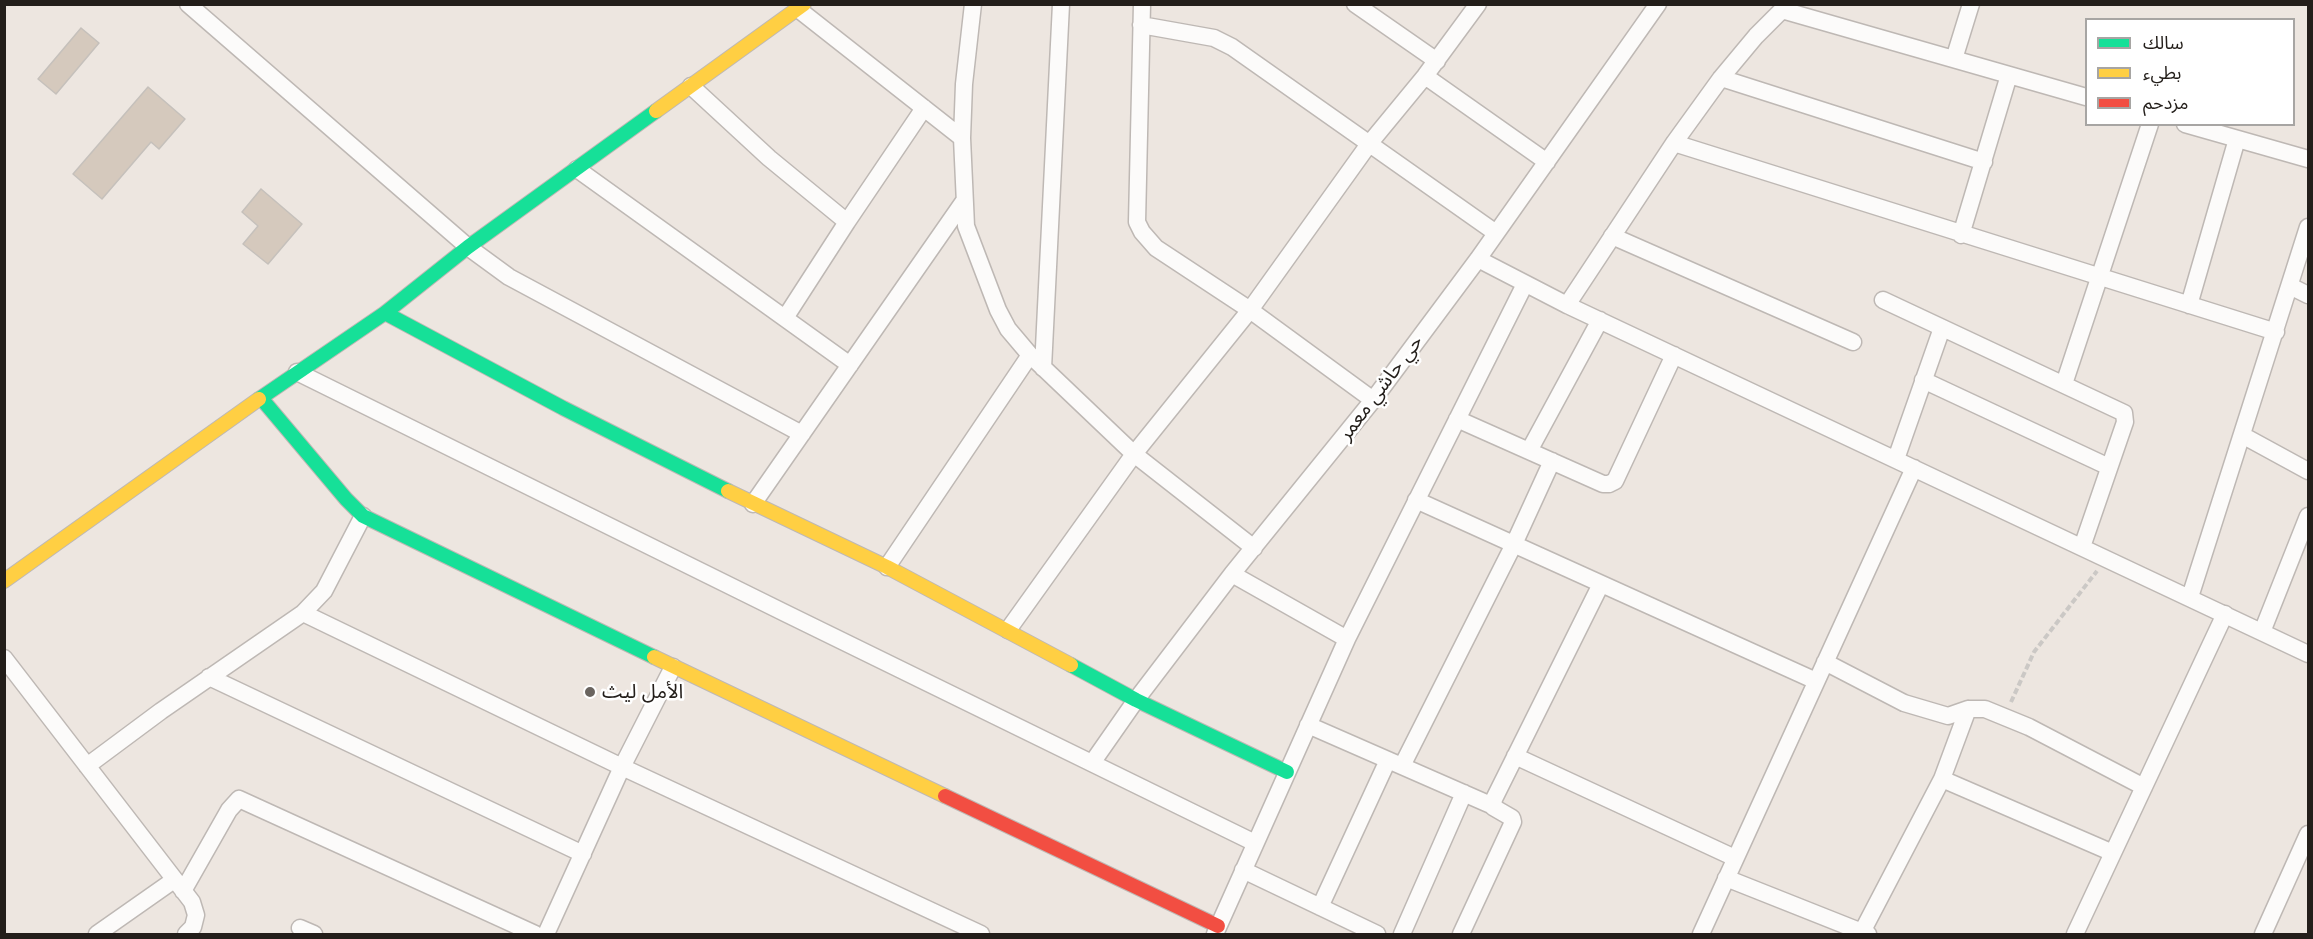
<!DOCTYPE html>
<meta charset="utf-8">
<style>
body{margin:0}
#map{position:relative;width:2313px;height:939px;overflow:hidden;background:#ede6e0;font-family:"Fira Sans","Noto Sans Arabic",sans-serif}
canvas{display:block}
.frame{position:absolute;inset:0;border:6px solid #231e1a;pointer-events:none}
.legend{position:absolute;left:2085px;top:18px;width:210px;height:108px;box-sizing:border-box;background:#fff;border:2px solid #a7a5a3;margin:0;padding:8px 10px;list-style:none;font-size:18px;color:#231e1a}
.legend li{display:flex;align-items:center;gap:12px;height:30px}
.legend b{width:30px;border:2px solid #a7a5a3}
</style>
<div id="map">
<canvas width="2313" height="939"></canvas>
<div class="frame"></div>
<ul class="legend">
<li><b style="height:8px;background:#16e098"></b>سالك</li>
<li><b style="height:8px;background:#ffcf43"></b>بطيء</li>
<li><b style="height:8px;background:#f24e42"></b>مزدحم</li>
</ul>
</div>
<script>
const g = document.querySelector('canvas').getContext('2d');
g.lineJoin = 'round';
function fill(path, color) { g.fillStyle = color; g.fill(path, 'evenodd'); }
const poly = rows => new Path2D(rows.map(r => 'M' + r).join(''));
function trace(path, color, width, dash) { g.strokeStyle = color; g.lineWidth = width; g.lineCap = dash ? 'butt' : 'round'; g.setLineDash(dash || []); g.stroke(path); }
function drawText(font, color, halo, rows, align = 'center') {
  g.font = font + ' "Fira Sans","Noto Sans Arabic",sans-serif'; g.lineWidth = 5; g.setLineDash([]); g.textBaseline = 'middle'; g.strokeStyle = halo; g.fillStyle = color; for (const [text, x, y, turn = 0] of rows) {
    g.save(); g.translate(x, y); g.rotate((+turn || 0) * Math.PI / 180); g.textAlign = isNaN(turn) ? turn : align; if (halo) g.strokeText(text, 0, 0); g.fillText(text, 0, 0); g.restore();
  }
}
const building = poly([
 [81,28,99,43,56,94,38,79,81,28],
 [148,87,185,119,159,149,151,142,102,199,73,174,148,87],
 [261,189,302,224,268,264,243,244,258,226,242,212,261,189]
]);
fill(building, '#d5c9bd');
trace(building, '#c5c0bb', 1.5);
const street = poly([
 [188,4,468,247,509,277,802,434],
 [973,4,964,84,962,138,966,226,998,310,1008,329,1030,355,1134,454,1254,548],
 [1142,4,1137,222,1142,232,1156,248,1250,310,1373,400],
 [1355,4,1437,61],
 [798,9,962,138],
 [1782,10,2086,97],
 [1141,25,1214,38,1232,47,1496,233],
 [1954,59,1971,4],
 [1425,76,1547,162],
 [1721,78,1984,162],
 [691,86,769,158,847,222,785,318],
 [2185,124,2308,159],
 [1674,143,2276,332],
 [577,169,850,365],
 [847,222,924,108],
 [1961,235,2009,75],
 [1612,236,1853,342],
 [1478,259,1567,305,2308,654],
 [2290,286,2308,295],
 [1883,300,2124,413,2125,422,2082,547],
 [1567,305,1674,143,1721,78,1756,36,1788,4],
 [2189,305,2237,139],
 [1043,368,1061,4],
 [297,372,787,614,1255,843],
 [1923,380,2109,467],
 [2064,384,2150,124],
 [1457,419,1603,484,1609,484,1615,481,1674,355],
 [2242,435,2308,471],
 [1529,451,1600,320],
 [1896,459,1942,328],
 [1416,500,1816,681],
 [753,504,964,201],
 [887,567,1030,355],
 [1232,574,1347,639],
 [2190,597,2308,227],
 [303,613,622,767,981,934],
 [1008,630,1134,454,1250,310,1369,144,1425,76,1478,4],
 [2262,632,2308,516],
 [4,658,192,902,196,915,193,927,186,934],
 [1825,662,1904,703,1948,716,1968,709,1985,709,2029,727,2144,787],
 [209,677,583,854],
 [1308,725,1493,806],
 [1515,756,1735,858],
 [1092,763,1136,700,1232,574,1373,400,1478,259,1658,4],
 [87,766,161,711,303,613,324,591,363,516],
 [1402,766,1514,544,1552,461],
 [1942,779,1968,709],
 [1243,870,1377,934],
 [1726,878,1862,932,1861,934],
 [183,891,229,810,239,799,535,934],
 [1320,907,1388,760],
 [300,928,314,934],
 [97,934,174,880],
 [546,934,622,767,673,667],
 [1215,934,1347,639,1525,284],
 [1402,934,1464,793],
 [1461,934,1513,822,1512,818,1493,807,1494,799,1601,584],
 [1701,934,1914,468],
 [1868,934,1862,932,1942,779,2113,853],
 [2075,934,2225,614],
 [2263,934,2308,834]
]);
const fast = poly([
 [385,313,563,408,728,491],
 [261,398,346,499,363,516,654,657],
 [259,399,385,313,468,247,656,111],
 [1071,665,1136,700,1287,772]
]);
const slow = poly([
 [656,111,804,4],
 [728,491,887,567,1071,665],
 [4,581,259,399],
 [654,657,945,796]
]);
const jam = poly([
 [945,796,1218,926]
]);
trace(street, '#beb8b4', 19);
trace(fast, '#beb8b4', 16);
trace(slow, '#beb8b4', 16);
trace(jam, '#beb8b4', 16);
trace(poly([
 [2011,702,2034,652,2097,571]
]), '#cbc8c5', 4, [6, 3]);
trace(street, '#fcfbfa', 16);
trace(fast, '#16e098', 14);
trace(slow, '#ffcf43', 14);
trace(jam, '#f24e42', 14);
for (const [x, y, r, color] of [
 [590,692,6,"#6a645f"]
]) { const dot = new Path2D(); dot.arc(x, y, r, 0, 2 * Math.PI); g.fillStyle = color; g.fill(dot); trace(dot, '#fff', 2); }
drawText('20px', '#231e1a', '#fff', [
 ["حي حاشي معمر",1381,388,-53]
]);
drawText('20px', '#231e1a', '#fff', [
 ["الأمل ليث",602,692]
], 'left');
</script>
